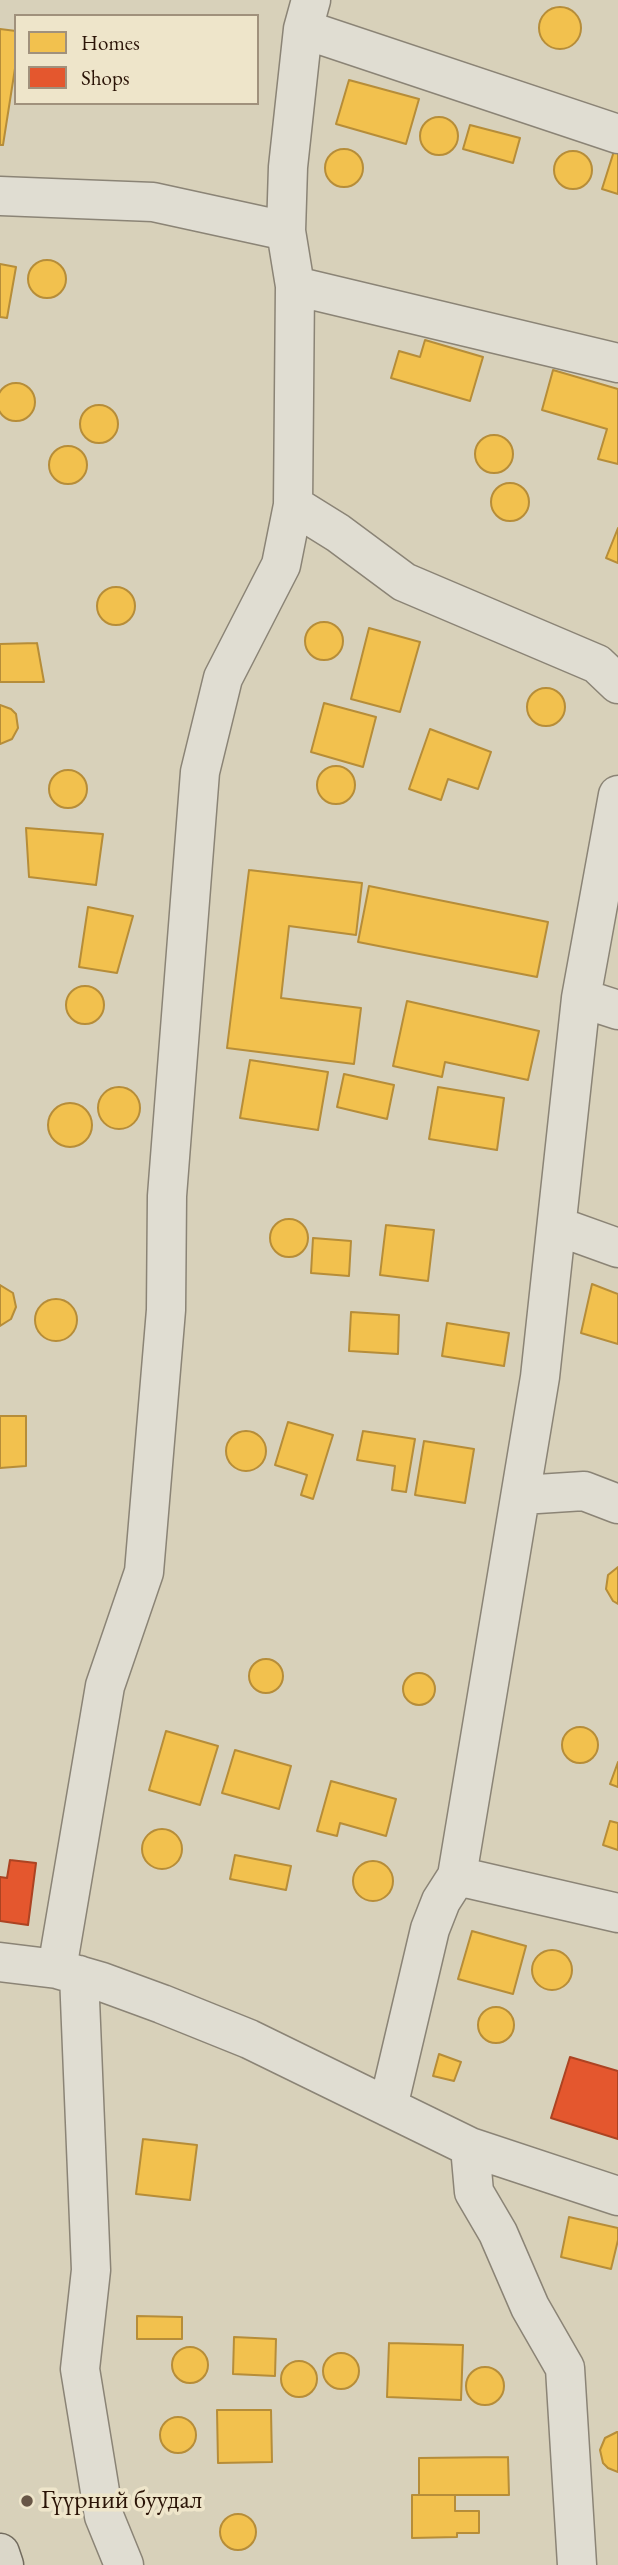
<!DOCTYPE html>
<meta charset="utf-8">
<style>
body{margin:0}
#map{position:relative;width:618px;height:2565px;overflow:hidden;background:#d8d1ba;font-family:"EB Garamond",serif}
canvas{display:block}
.legend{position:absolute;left:14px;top:14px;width:245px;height:91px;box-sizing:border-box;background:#eee5ca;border:2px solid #a0917c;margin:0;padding:9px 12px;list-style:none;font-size:21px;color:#2b1407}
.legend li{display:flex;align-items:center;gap:14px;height:35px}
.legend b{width:35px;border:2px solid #a0917c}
</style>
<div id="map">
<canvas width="618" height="2565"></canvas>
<ul class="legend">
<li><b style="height:19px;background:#f2c14e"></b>Homes</li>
<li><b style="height:19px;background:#e4572e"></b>Shops</li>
</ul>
</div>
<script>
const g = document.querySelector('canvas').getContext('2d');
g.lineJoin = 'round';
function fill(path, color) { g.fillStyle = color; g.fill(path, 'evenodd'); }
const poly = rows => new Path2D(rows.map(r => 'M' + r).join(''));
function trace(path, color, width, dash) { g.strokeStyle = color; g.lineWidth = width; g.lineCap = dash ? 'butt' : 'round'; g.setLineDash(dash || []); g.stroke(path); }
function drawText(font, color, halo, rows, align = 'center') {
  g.font = font + ' "EB Garamond",serif'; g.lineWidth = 7; g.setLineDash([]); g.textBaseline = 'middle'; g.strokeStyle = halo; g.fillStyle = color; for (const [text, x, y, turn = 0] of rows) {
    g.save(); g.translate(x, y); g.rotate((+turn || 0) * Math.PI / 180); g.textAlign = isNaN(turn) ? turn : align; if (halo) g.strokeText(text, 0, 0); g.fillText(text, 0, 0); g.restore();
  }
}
const homes = poly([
 '539 28a21 21 0 1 1 42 0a21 21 0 1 1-42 0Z',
 [0,29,16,31,16,62,3,145,0,145,0,29],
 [349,80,419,99,406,144,336,124,349,80],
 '420 136a19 19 0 1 1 38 0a19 19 0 1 1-38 0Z',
 [470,125,520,138,513,163,463,149,470,125],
 '325 168a19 19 0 1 1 38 0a19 19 0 1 1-38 0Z',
 '554 170a19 19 0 1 1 38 0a19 19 0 1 1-38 0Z',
 [614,151,618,152,618,194,602,189,614,151],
 '28 279a19 19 0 1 1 38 0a19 19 0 1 1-38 0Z',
 [0,264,16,267,7,318,0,317,0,264],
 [425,340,483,357,470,401,391,378,399,351,420,357,425,340],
 [553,370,618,389,618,464,598,459,607,429,542,410,553,370],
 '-3 402a19 19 0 1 1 38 0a19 19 0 1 1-38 0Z',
 '80 424a19 19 0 1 1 38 0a19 19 0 1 1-38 0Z',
 '475 454a19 19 0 1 1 38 0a19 19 0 1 1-38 0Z',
 '49 465a19 19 0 1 1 38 0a19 19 0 1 1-38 0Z',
 '491 502a19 19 0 1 1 38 0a19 19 0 1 1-38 0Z',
 [618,528,618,563,606,558,618,528],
 '97 606a19 19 0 1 1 38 0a19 19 0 1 1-38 0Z',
 '305 641a19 19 0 1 1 38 0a19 19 0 1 1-38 0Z',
 [369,628,420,642,400,712,351,699,369,628],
 [37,643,44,682,0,682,0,644,37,643],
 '527 707a19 19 0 1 1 38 0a19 19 0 1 1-38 0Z',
 [324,703,376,717,363,767,311,752,324,703],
 [0,705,11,709,16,714,18,728,12,739,0,744,0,705],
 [430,729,491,752,478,789,448,779,441,800,409,789,430,729],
 '317 785a19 19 0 1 1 38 0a19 19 0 1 1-38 0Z',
 '49 789a19 19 0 1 1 38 0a19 19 0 1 1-38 0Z',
 [26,828,103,834,96,885,29,877,26,828],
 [249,870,362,883,356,935,289,926,281,998,361,1008,354,1064,227,1048,249,870],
 [369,886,548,922,537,977,358,942,369,886],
 [88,907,133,916,117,973,79,967,88,907],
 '66 1005a19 19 0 1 1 38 0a19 19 0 1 1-38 0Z',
 [407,1001,539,1031,528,1080,445,1062,442,1077,393,1066,407,1001],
 [250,1060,328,1072,318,1130,240,1118,250,1060],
 [344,1074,394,1085,387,1119,337,1107,344,1074],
 '98 1108a21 21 0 1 1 42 0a21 21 0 1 1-42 0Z',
 [438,1087,504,1098,497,1150,429,1139,438,1087],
 '48 1125a22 22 0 1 1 44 0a22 22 0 1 1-44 0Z',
 '270 1238a19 19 0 1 1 38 0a19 19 0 1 1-38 0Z',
 [386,1225,434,1230,428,1281,380,1275,386,1225],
 [313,1238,351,1241,349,1276,311,1273,313,1238],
 [592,1284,618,1294,618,1344,581,1333,592,1284],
 [0,1285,13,1293,16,1307,11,1319,0,1326,0,1285],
 '35 1320a21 21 0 1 1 42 0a21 21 0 1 1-42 0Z',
 [351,1312,399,1315,398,1354,349,1351,351,1312],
 [447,1323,509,1333,504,1366,442,1356,447,1323],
 [0,1416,26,1416,26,1466,0,1468,0,1416],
 [288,1422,333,1435,313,1499,301,1495,307,1475,275,1465,288,1422],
 '226 1451a20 20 0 1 1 40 0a20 20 0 1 1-40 0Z',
 [363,1431,415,1439,406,1492,392,1490,395,1466,357,1460,363,1431],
 [424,1441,474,1449,465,1503,415,1495,424,1441],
 [618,1567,618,1604,613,1601,606,1589,608,1575,618,1567],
 '249 1676a17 17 0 1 1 34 0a17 17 0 1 1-34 0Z',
 '403 1689a16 16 0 1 1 32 0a16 16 0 1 1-32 0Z',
 '562 1745a18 18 0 1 1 36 0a18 18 0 1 1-36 0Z',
 [166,1731,218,1746,200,1805,149,1790,166,1731],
 [235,1750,291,1766,279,1809,222,1793,235,1750],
 [618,1762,618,1787,610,1784,618,1762],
 [331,1781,396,1799,386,1836,340,1823,337,1836,317,1831,331,1781],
 [610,1821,618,1823,618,1850,603,1845,610,1821],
 '142 1849a20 20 0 1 1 40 0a20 20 0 1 1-40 0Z',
 [235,1855,291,1866,286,1890,230,1879,235,1855],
 '353 1881a20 20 0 1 1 40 0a20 20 0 1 1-40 0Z',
 [472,1931,526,1946,513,1994,458,1979,472,1931],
 '532 1970a20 20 0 1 1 40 0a20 20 0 1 1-40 0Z',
 '478 2025a18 18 0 1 1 36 0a18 18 0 1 1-36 0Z',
 [439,2054,461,2062,454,2081,433,2076,439,2054],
 [143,2139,197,2145,190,2200,136,2194,143,2139],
 [569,2217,618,2228,618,2240,611,2269,561,2257,569,2217],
 [137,2316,182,2317,182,2339,137,2339,137,2316],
 [234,2337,276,2339,275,2376,233,2374,234,2337],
 [389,2343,463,2345,461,2400,387,2397,389,2343],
 '172 2365a18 18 0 1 1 36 0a18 18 0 1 1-36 0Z',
 '323 2371a18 18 0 1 1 36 0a18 18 0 1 1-36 0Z',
 '281 2379a18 18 0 1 1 36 0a18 18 0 1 1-36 0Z',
 '466 2386a19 19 0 1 1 38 0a19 19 0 1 1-38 0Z',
 [217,2410,271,2410,272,2462,218,2463,217,2410],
 '160 2435a18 18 0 1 1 36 0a18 18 0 1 1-36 0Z',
 [617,2432,618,2432,618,2472,608,2468,603,2463,600,2450,605,2438,617,2432],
 [508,2457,509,2495,419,2495,419,2458,508,2457],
 [412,2495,455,2495,455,2511,479,2511,479,2533,457,2533,457,2537,412,2538,412,2495],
 '220 2532a18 18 0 1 1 36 0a18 18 0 1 1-36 0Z'
]);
fill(homes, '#f2c14e');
trace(homes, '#b68d39', 2);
const shops = poly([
 [10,1860,36,1863,28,1925,0,1921,0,1877,7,1878,10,1860],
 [570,2057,618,2071,618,2139,551,2118,570,2057]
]);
fill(shops, '#e4572e');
trace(shops, '#ac4322', 2);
const minor = poly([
 [311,0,303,29,288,167,286,231,295,286,293,505,338,533,404,582,597,664,618,684],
 [303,29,618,134],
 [0,196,153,202,286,231],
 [295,286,618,363],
 [581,998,618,1010],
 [557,1226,618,1248],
 [522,1495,584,1491,618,1504],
 [457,1876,618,1913],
 [0,1962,57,1969,102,1982,162,2004,249,2039,470,2147,618,2196],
 [57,1969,105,1686,144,1572,166,1310,167,1196,200,772,223,678,281,565,293,505],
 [79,1975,91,2270,80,2369,104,2516,124,2565],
 [388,2107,430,1929,441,1901,457,1876,540,1377,581,998,618,795],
 [470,2147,474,2192,498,2233,530,2307,565,2368,577,2565]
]);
const major = poly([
 [0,2553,4,2565]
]);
trace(minor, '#8b8476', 41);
trace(major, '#726b5e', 41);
trace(minor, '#e0ddd2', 38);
trace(major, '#dbd7c9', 38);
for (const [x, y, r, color] of [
 [27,2501,7,"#685646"]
]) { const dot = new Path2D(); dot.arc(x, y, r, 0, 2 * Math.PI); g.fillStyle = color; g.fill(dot); trace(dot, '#eee5ca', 2.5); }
drawText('26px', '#2b1407', '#eee5ca', [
 ["Гүүрний буудал",41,2501]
], 'left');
</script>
